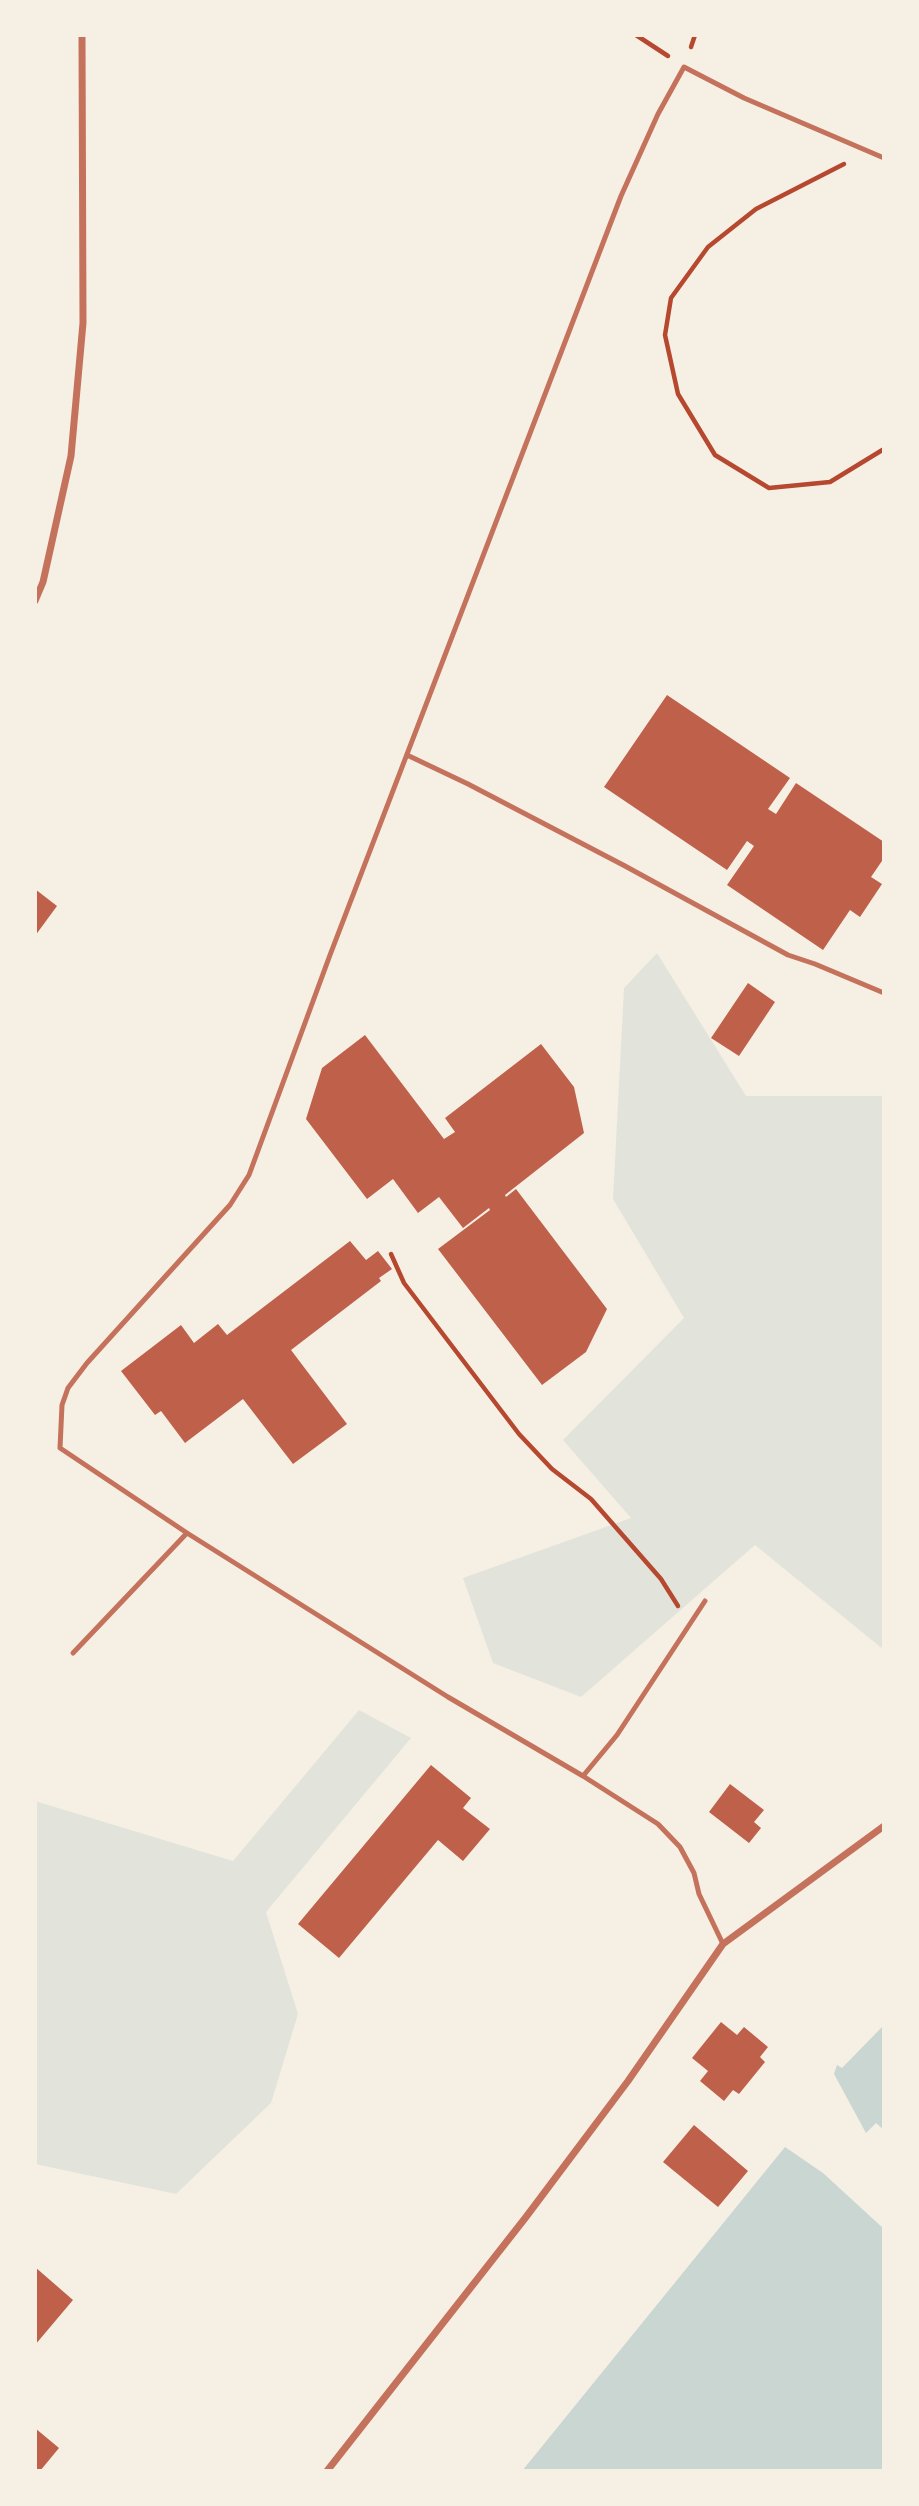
<!DOCTYPE html>
<style>
body{margin:0}
#map{position:relative;width:919px;height:2506px;overflow:hidden;background:#f6efe4;font-family:"Titillium Web",sans-serif}
canvas{display:block}
.frame{position:absolute;inset:0;border:37px solid #f6efe4;pointer-events:none}
</style>
<div id="map">
<canvas width="919" height="2506"></canvas>
<div class="frame"></div>
</div>
<script>
const g = document.querySelector('canvas').getContext('2d');
g.lineJoin = 'round';
function fill(path, color) { g.fillStyle = color; g.fill(path, 'evenodd'); }
const poly = rows => new Path2D(rows.map(r => 'M' + r).join(''));
function trace(path, color, width, dash) { g.strokeStyle = color; g.lineWidth = width; g.lineCap = dash ? 'butt' : 'round'; g.setLineDash(dash || []); g.stroke(path); }
fill(poly([
 [657,953,746,1096,884,1096,884,1650,755,1545,581,1697,493,1663,463,1578,631,1518,563,1440,684,1318,613,1199,624,988],
 [359,1710,411,1738,266,1912,298,2014,271,2103,176,2194,35,2164,35,1801,233,1861]
]), '#e2e4dc');
fill(poly([
 [884,2025,884,2130,876,2123,866,2133,834,2074,837,2065,842,2068],
 [785,2147,823,2173,884,2229,884,2471,522,2471]
]), '#c9d6d2');
fill(poly([
 [667,695,790,778,768,809,776,814,796,783,884,842,884,858,871,877,882,884,860,917,850,910,823,950,727,885,754,846,747,841,727,870,604,787],
 [35,889,57,906,35,936],
 [748,983,775,1002,739,1056,711,1038],
 [365,1035,444,1139,455,1132,445,1118,541,1044,574,1087,584,1133,505,1195,506,1197,516,1189,607,1309,586,1352,542,1385,438,1249,490,1210,489,1208,463,1228,439,1197,418,1213,393,1179,367,1199,306,1119,322,1068],
 [350,1241,366,1260,378,1251,392,1269,379,1278,381,1281,291,1350,347,1424,293,1464,243,1399,185,1443,161,1411,155,1415,121,1371,181,1325,194,1343,218,1324,227,1335],
 [431,1765,471,1798,463,1808,490,1829,463,1861,438,1840,339,1958,298,1924],
 [730,1784,764,1810,754,1822,761,1828,749,1843,709,1812],
 [721,2022,737,2035,744,2027,768,2047,760,2057,765,2062,739,2094,733,2090,724,2101,700,2081,708,2071,692,2058],
 [694,2125,748,2171,718,2207,663,2162],
 [35,2267,73,2300,35,2345],
 [35,2428,59,2448,40,2471,35,2471]
]), '#bf614a');
trace(poly([
 [636,35,668,56],
 [691,47,695,35],
 [844,164,756,209,708,247,671,298,665,335,678,394,715,455,769,488,830,482,884,449],
 [391,1254,404,1283,519,1434,552,1469,591,1499,661,1579,678,1606]
]), '#b5482f', 4.5);
trace(poly([
 [407,755,468,784,625,866,788,955,815,964,884,993],
 [73,1653,187,1533],
 [583,1776,617,1735,705,1601],
 [723,1944,699,1894,694,1873,680,1847,658,1824,583,1776,448,1697,187,1533,60,1448,62,1405,68,1388,87,1363,230,1205,249,1175,330,955,621,196,658,114,684,67,744,98,884,158]
]), '#c5725c', 5);
trace(poly([
 [35,601,43,582,71,456,83,323,82,35],
 [327,2471,526,2217,628,2081,723,1944,884,1826]
]), '#c5725c', 7);
</script>
